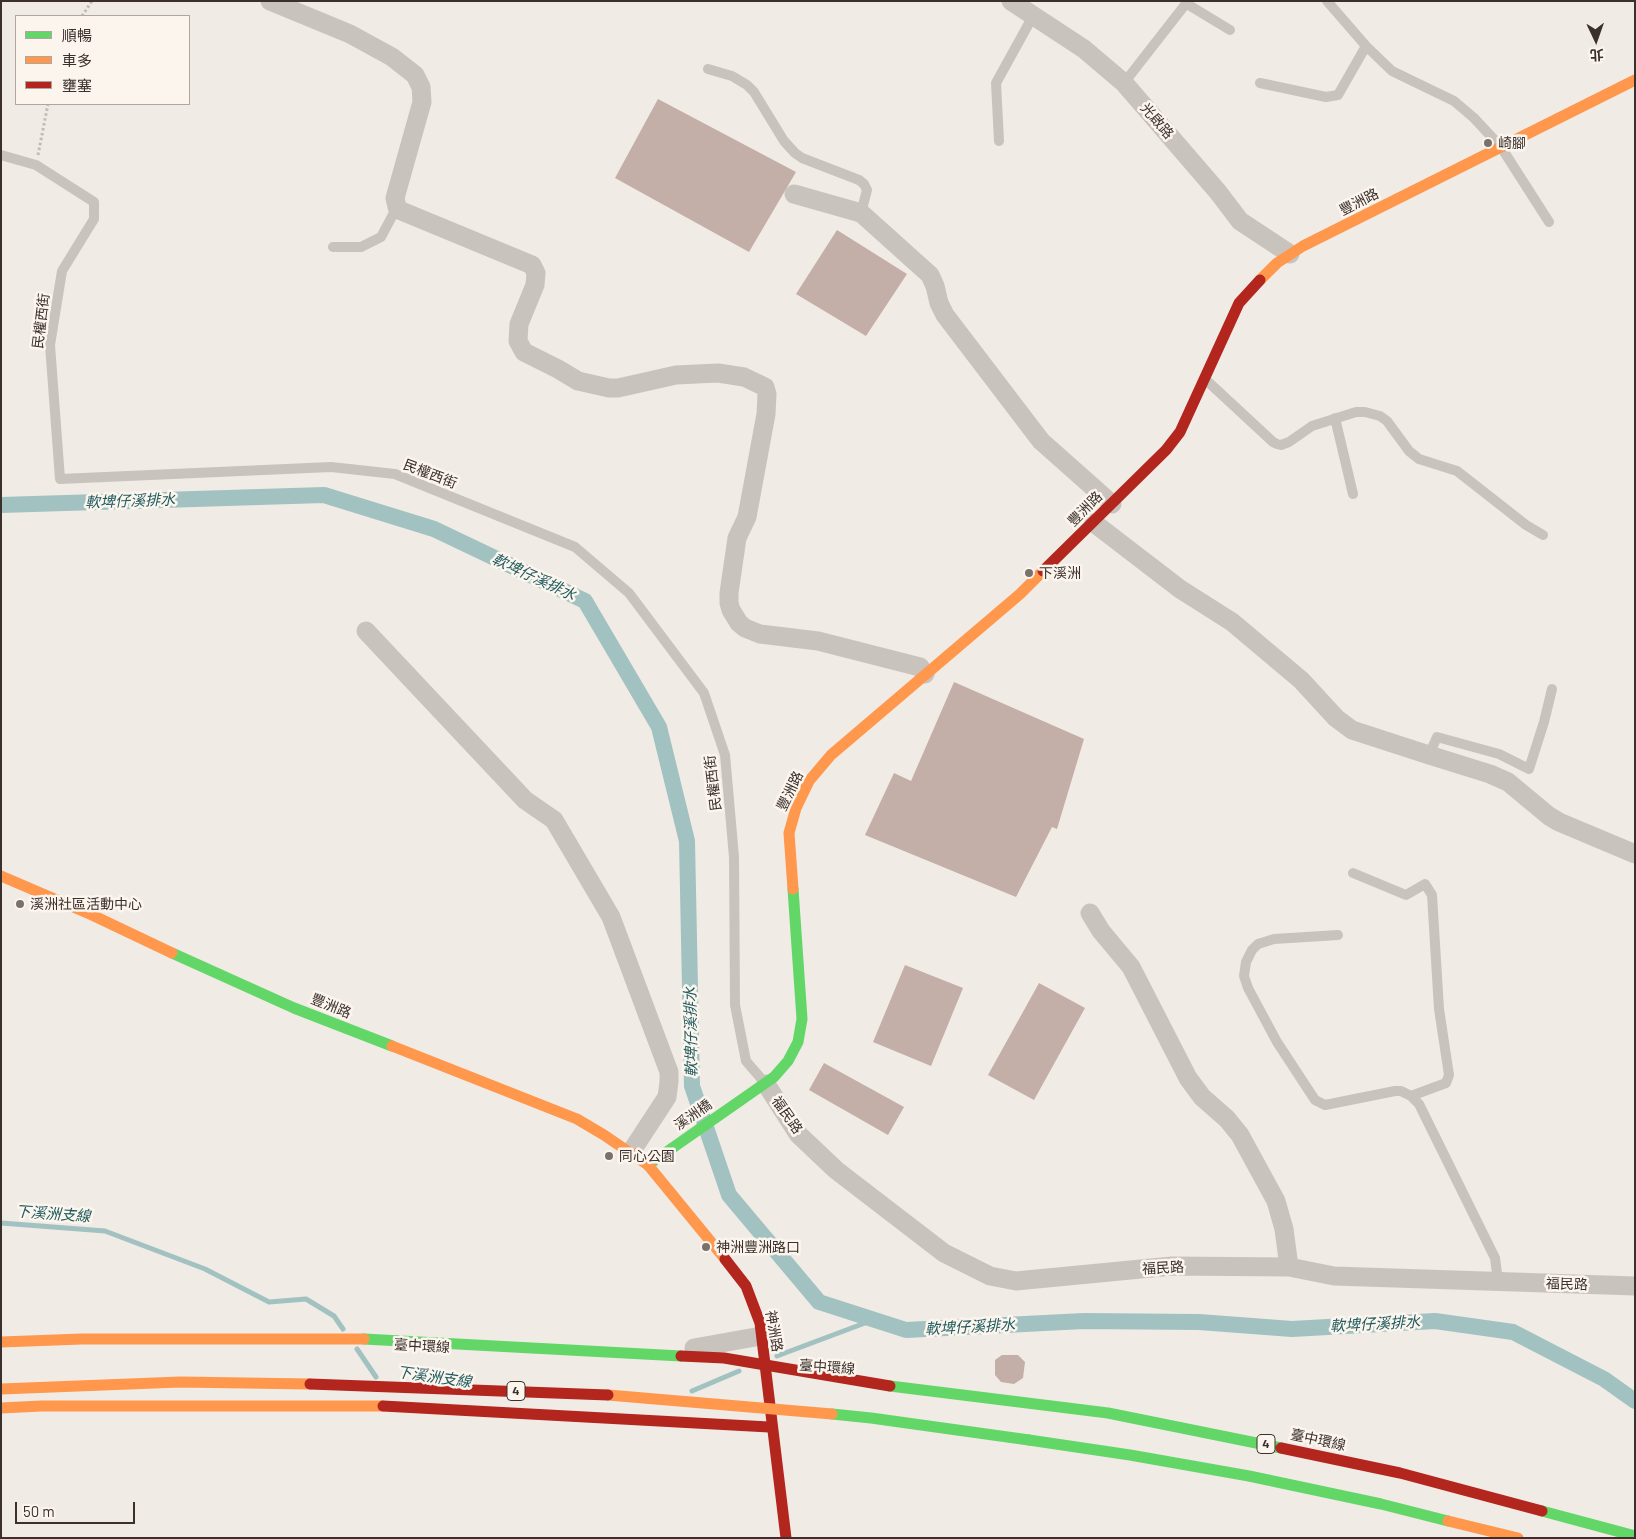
<!DOCTYPE html>
<meta charset="utf-8">
<style>
body{margin:0}
#map{position:relative;width:1636px;height:1539px;overflow:hidden;background:#f0ebe5;font-family:Barlow,"Noto Sans TC",sans-serif}
canvas{display:block}
.frame{position:absolute;inset:0;border:2px solid #3b302b;pointer-events:none}
.legend{position:absolute;left:15px;top:15px;width:175px;height:90px;box-sizing:border-box;background:#fbf5ee;border:1px solid #aea6a0;margin:0;padding:6px 9px;list-style:none;font-size:15px;color:#3b302b}
.legend li{display:flex;align-items:center;gap:10px;height:25px}
.legend b{width:25px;border:1px solid #aea6a0}
.north{position:absolute;left:1571px;top:15px;width:50px;height:50px;-webkit-text-stroke:4px #fbf5ee;paint-order:stroke;rotate:177deg;font-size:14px;font-weight:700;line-height:20px;text-align:center;color:#3b302b}
.north::after{content:'';display:block;margin:auto;width:18px;height:22px;background:#3b302b;clip-path:polygon(50% 0,100% 100%,50% 72%,0 100%)}
.scale{position:absolute;left:15px;top:1502px;width:120px;height:22px;box-sizing:border-box;border:2px solid #3b302b;border-top:0;padding-left:6px;font-size:15px;line-height:18px;white-space:nowrap;color:#3b302b;-webkit-text-stroke:4px #fbf5ee;paint-order:stroke}
</style>
<div id="map">
<canvas width="1636" height="1539"></canvas>
<div class="frame"></div>
<ul class="legend">
<li><b style="height:6px;background:#63d668"></b>順暢</li>
<li><b style="height:6px;background:#ff974d"></b>車多</li>
<li><b style="height:6px;background:#b3261e"></b>壅塞</li>
</ul>
<div class="north">北</div>
<div class="scale">50 m</div>
</div>
<script>
const g = document.querySelector('canvas').getContext('2d');
g.lineJoin = 'round';
const poly = rows => new Path2D(rows.map(r => 'M' + r).join(''));
function trace(path, color, width, dash) { g.strokeStyle = color; g.lineWidth = width; g.lineCap = dash ? 'butt' : 'round'; g.setLineDash(dash || []); g.stroke(path); }
function fill(path, color) { g.fillStyle = color; g.fill(path, 'evenodd'); }
function drawText(font, color, halo, rows, align = 'center') {
  g.font = font + ' Barlow,"Noto Sans TC",sans-serif'; g.lineWidth = 5; g.setLineDash([]); g.textBaseline = 'middle'; g.strokeStyle = halo; g.fillStyle = color; for (const [text, x, y, turn = 0] of rows) {
    g.save(); g.translate(x, y); g.rotate((+turn || 0) * Math.PI / 180); g.textAlign = isNaN(turn) ? turn : align; if (halo) g.strokeText(text, 0, 0); g.fillText(text, 0, 0); g.restore();
  }
}
trace(poly([
 [1,1223,105,1231,205,1269,269,1302,306,1299,334,1316,343,1329],
 [357,1349,376,1377],
 [777,1356,873,1320],
 [692,1391,739,1371]
]), '#a1c2c1', 5);
trace(poly([
 [1,505,324,495,434,529,585,601,659,727,687,841,692,1086,729,1195,819,1302,906,1330,1084,1321,1199,1322,1292,1329,1435,1321,1513,1332,1604,1379,1635,1401]
]), '#a1c2c1', 16);
fill(poly([
 [658,99,796,172,749,252,615,178],
 [837,230,907,274,866,336,796,294],
 [954,682,1084,739,1057,829,1052,827,1016,897,865,835,894,773,911,781],
 [905,965,963,988,931,1066,873,1042],
 [1039,983,1085,1008,1034,1100,988,1075],
 [824,1063,904,1107,888,1135,809,1090],
 [1002,1355,1018,1355,1025,1362,1023,1378,1014,1384,1001,1382,995,1375,995,1360]
]), '#c3afa7');
trace(poly([
 [82,16,92,1],
 [38,155,48,104]
]), '#c2bbb6', 3, [2.5, 2.5]);
trace(poly([
 [1327,1,1366,46,1392,71,1454,101,1474,118,1501,147,1549,222],
 [1187,4,1230,30],
 [708,69,732,76,747,85,754,92,784,141,795,153,802,158,859,180,864,184,867,190,861,213],
 [1124,83,1188,1],
 [1260,83,1326,97,1338,95,1366,46],
 [999,141,996,83,1033,16],
 [1,155,36,165,94,202,94,219,62,271,50,345,60,479,331,467,395,474,575,547,629,593,704,693,725,755,734,857,735,1005,746,1061,765,1083],
 [333,247,361,247,381,237,397,207],
 [1205,379,1273,442,1277,444,1281,445,1289,442,1312,426,1356,412,1365,412,1380,416,1387,421,1409,451,1419,459,1457,471,1526,525,1543,535],
 [1335,418,1353,494],
 [1429,755,1437,737,1499,754,1529,769,1544,722,1552,689],
 [1353,873,1406,895,1425,884,1432,895,1439,1009,1449,1075,1446,1083,1411,1096,1419,1104,1495,1258,1498,1281],
 [1338,935,1274,939,1258,944,1252,950,1246,962,1244,976,1248,988,1277,1042,1315,1100,1325,1105,1395,1091,1401,1091,1411,1096]
]), '#c9c3be', 10);
trace(poly([
 [270,1,350,34,392,57,415,75,421,87,422,102,395,198,397,207,399,210,532,265,536,273,535,285,519,324,518,341,524,352,558,369,578,381,609,388,618,388,676,375,718,373,744,377,765,387,767,394,766,414,747,517,737,538,729,593,729,603,731,610,739,623,745,628,760,634,818,641,920,667,925,674],
 [1011,1,1084,49,1124,83,1218,192,1240,221,1290,254],
 [794,194,861,213,930,275,935,286,939,303,945,315,1041,441,1112,504],
 [1094,523,1180,589,1232,622,1301,680,1336,718,1352,730,1429,755,1490,774,1508,782,1549,816,1559,822,1635,854],
 [366,631,525,800,554,820,611,917,669,1072,669,1082,667,1097,631,1152],
 [1090,913,1101,931,1131,967,1188,1078,1202,1097,1227,1119,1240,1135,1276,1201,1284,1229,1289,1267],
 [766,1084,798,1134,836,1170,944,1253,990,1276,1016,1281,1172,1266,1289,1267,1334,1276,1635,1286],
 [694,1348,761,1336]
]), '#c9c3be', 19);
trace(poly([
 [172,953,294,1008,392,1046],
 [648,1165,774,1077,788,1061,798,1042,802,1019,793,889],
 [890,1386,1108,1413,1281,1448],
 [1029,1440,1130,1455,1249,1476,1381,1504,1448,1521],
 [1542,1511,1635,1536]
]), '#63d668', 11);
trace(poly([
 [1260,280,1277,263,1303,246,1635,80],
 [1,876,92,915,172,953],
 [793,889,789,833,796,808,809,781,831,755,1020,594,1043,571],
 [392,1046,577,1119,604,1135,648,1165,725,1259],
 [1448,1521,1518,1538]
]), '#ff974d', 11);
trace(poly([
 [1043,571,1166,450,1180,432,1239,303,1260,280],
 [725,1259,746,1286,760,1323,786,1538],
 [1281,1448,1400,1473,1542,1511]
]), '#b3261e', 11);
trace(poly([
 [364,1339,681,1356],
 [832,1414,871,1418,1029,1440]
]), '#63d668', 11);
trace(poly([
 [1,1342,82,1339,364,1339],
 [1,1389,180,1382,310,1384],
 [608,1395,832,1414],
 [1,1408,41,1406,383,1406]
]), '#ff974d', 11);
trace(poly([
 [681,1356,724,1358,890,1386],
 [310,1384,608,1395],
 [383,1406,769,1427]
]), '#b3261e', 11);
for (const [x, y, r, color] of [
 [1488,143,5,"#7a716c"],
 [1029,573,5,"#7a716c"],
 [20,904,5,"#7a716c"],
 [609,1156,5,"#7a716c"],
 [706,1247,5,"#7a716c"]
]) { const dot = new Path2D(); dot.arc(x, y, r, 0, 2 * Math.PI); g.fillStyle = color; g.fill(dot); trace(dot, '#fbf5ee', 2); }
for (const [x, y, w] of [
 [516,1391,18],
 [1266,1444,18]
]) { const box = new Path2D(); box.roundRect(x - w / 2, y - 9.5, w, 19, 4); g.fillStyle = '#fbf5ee'; g.fill(box); trace(box, '#3b302b', 1); }
drawText('bold 12px', '#3b302b', null, [
 ["4",516,1391],
 ["4",1266,1444]
]);
drawText('14px', '#3b302b', '#fbf5ee', [
 ["光啟路",1157,121,49],
 ["豐洲路",1359,202,-27],
 ["民權西街",41,321,-83],
 ["民權西街",430,474,21],
 ["豐洲路",1085,509,-45],
 ["民權西街",713,783,-97],
 ["豐洲路",790,791,-64],
 ["豐洲路",331,1006,22],
 ["溪洲橋",693,1115,-35],
 ["福民路",787,1115,55],
 ["福民路",1163,1268,-3],
 ["福民路",1567,1284,2],
 ["神洲路",774,1331,80],
 ["臺中環線",422,1346,3],
 ["臺中環線",827,1367,4],
 ["臺中環線",1318,1440,12]
]);
drawText('14px', '#3b302b', '#fbf5ee', [
 ["崎腳",1498,143],
 ["下溪洲",1039,573],
 ["溪洲社區活動中心",30,904],
 ["同心公園",619,1156],
 ["神洲豐洲路口",716,1247]
], 'left');
drawText('italic 15px', '#1f5a5e', '#fbf5ee', [
 ["軟埤仔溪排水",130,501,-2],
 ["軟埤仔溪排水",534,577,25],
 ["軟埤仔溪排水",691,1032,-91],
 ["下溪洲支線",53,1214,4],
 ["軟埤仔溪排水",1375,1324,-3],
 ["軟埤仔溪排水",970,1327,-3],
 ["下溪洲支線",434,1377,8]
]);
</script>
